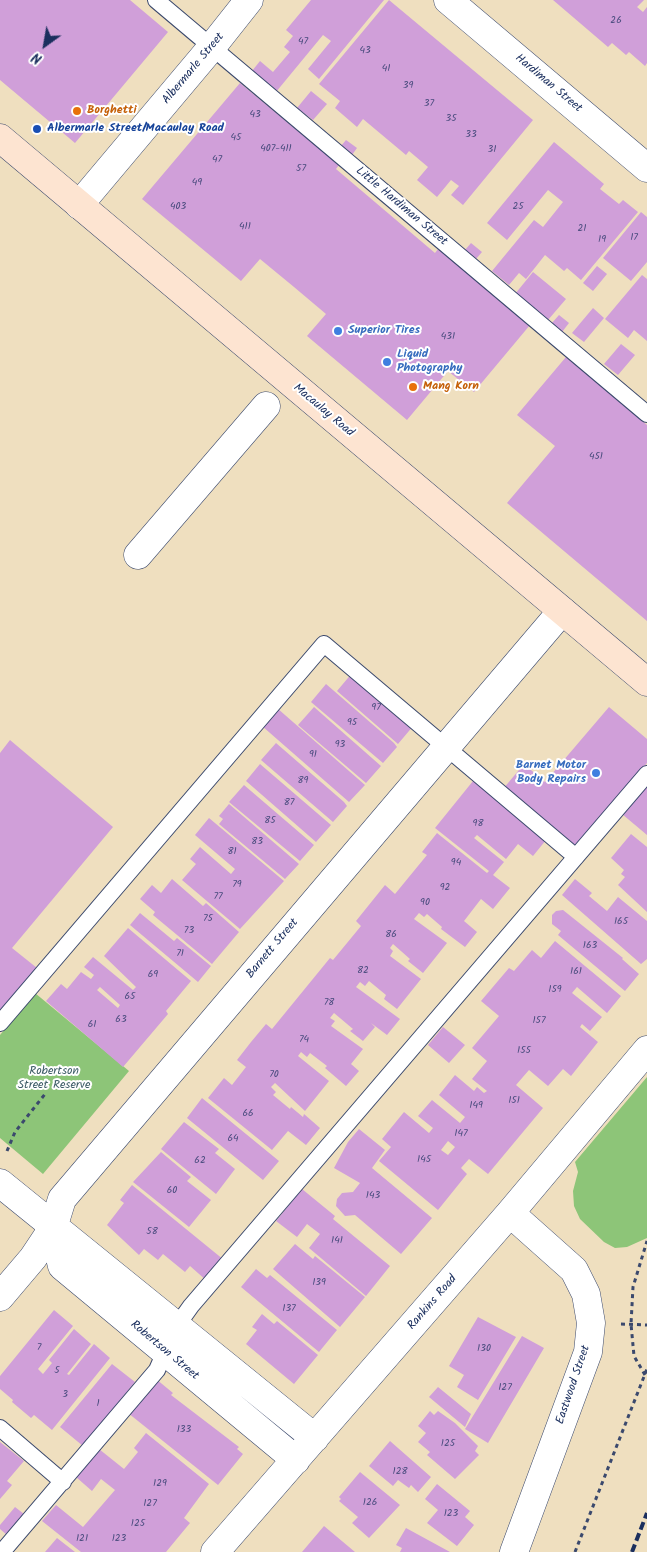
<!DOCTYPE html>
<style>
body{margin:0}
#map{position:relative;width:647px;height:1552px;overflow:hidden;background:#efdfbf;font-family:Kalam,sans-serif}
canvas{display:block}
.north{position:absolute;left:20px;top:20px;width:50px;height:50px;-webkit-text-stroke:4px #fff;paint-order:stroke;rotate:212deg;font-size:14px;font-weight:700;line-height:20px;text-align:center;color:#1b2f5e}
.north::after{content:'';display:block;margin:auto;width:18px;height:22px;background:#1b2f5e;clip-path:polygon(50% 0,100% 100%,50% 72%,0 100%)}
</style>
<div id="map">
<canvas width="647" height="1552"></canvas>
<div class="north">N</div>
</div>
<script>
const g = document.querySelector('canvas').getContext('2d');
g.lineJoin = 'round';
function fill(path, color) { g.fillStyle = color; g.fill(path, 'evenodd'); }
const poly = rows => new Path2D(rows.map(r => 'M' + r).join(''));
function trace(path, color, width, dash) { g.strokeStyle = color; g.lineWidth = width; g.lineCap = dash ? 'butt' : 'round'; g.setLineDash(dash || []); g.stroke(path); }
function drawText(font, color, halo, rows, align = 'center') {
  g.font = font + ' Kalam,sans-serif'; g.lineWidth = 4; g.setLineDash([]); g.textBaseline = 'middle'; g.strokeStyle = halo; g.fillStyle = color; for (const [text, x, y, turn = 0] of rows) {
    g.save(); g.translate(x, y); g.rotate((+turn || 0) * Math.PI / 180); g.textAlign = isNaN(turn) ? turn : align; if (halo) g.strokeText(text, 0, 0); g.fillText(text, 0, 0); g.restore();
  }
}
fill(poly([
 [35,993,129,1071,43,1174,0,1138,0,1035],
 [647,1077,647,1238,627,1247,615,1248,604,1242,580,1219,574,1206,573,1191,578,1172,575,1162]
]), '#8dc578');
fill(poly([
 [0,0,130,0,168,32,75,143,0,80],
 [311,0,384,0,319,79,308,69,331,41,323,35,276,92,252,71,260,61,273,72,290,52,284,47,293,36,286,30],
 [389,0,533,120,463,205,451,195,459,186,451,180,437,197,417,180,428,167,409,151,406,155,363,119,357,127,335,108,340,101,319,84],
 [553,0,644,0,637,7,643,12,647,7,647,63,645,66,629,52,626,55,612,43,608,47],
 [240,83,339,165,336,169,435,253,438,249,530,325,474,392,448,371,407,420,307,336,326,314,294,287,260,259,241,281,142,199],
 [311,91,327,104,313,120,297,108],
 [346,140,357,148,352,155,341,146],
 [554,142,604,184,600,189,619,204,623,200,638,212,581,280,567,268,564,271,545,255,526,279,519,273,509,285,492,271,534,220,543,227,563,202,548,190,507,240,487,223],
 [641,212,647,217,647,262,631,281,603,258],
 [471,243,482,252,476,259,465,250],
 [597,266,607,274,593,291,583,283],
 [533,272,566,299,548,320,515,294],
 [642,275,647,279,647,341,634,330,628,338,605,319],
 [593,308,604,318,584,342,572,333],
 [559,315,569,323,562,332,551,324],
 [621,344,635,355,618,375,604,364],
 [566,357,647,425,647,621,507,503,555,446,517,415],
 [353,672,414,725,398,744,337,691],
 [326,684,394,743,397,747,383,763,311,702],
 [314,707,381,766,366,783,298,725],
 [609,707,647,739,647,763,575,849,503,789,524,764,545,782],
 [277,708,365,785,349,802,262,726],
 [10,740,113,827,12,948,37,968,0,1012,0,753],
 [276,743,344,802,347,806,333,822,261,760],
 [260,764,331,825,316,842,246,781],
 [473,781,546,840,533,856,518,844,506,859,477,835,474,838,504,862,493,875,510,888,493,909,481,899,464,921,477,932,465,947,441,929,442,927,427,914,424,917,419,913,414,919,447,943,423,973,408,961,410,959,393,944,390,948,393,951,390,956,421,979,397,1009,384,999,386,995,369,981,365,986,360,982,356,987,400,1019,387,1035,371,1023,375,1027,363,1041,350,1031,353,1029,334,1013,330,1018,335,1021,331,1026,363,1049,351,1064,359,1071,346,1086,325,1068,327,1066,310,1053,307,1057,301,1052,298,1056,329,1081,305,1111,275,1083,271,1087,276,1092,273,1095,290,1109,291,1107,303,1117,304,1114,320,1128,306,1145,288,1131,272,1150,208,1098,224,1078,232,1085,246,1067,237,1060,251,1042,266,1024,272,1029,330,958,333,960,361,926,356,921,385,885,395,894,427,855,422,852,437,833,487,873,489,871,435,828],
 [647,784,647,835,622,814],
 [244,785,314,845,300,861,229,802],
 [229,804,299,864,285,879,219,824,223,819,219,816],
 [209,818,284,881,240,929,182,880,196,864,190,859,200,847,231,874,235,869,195,835],
 [631,834,647,847,647,912,618,885,625,877,621,874,624,870,611,858],
 [172,879,203,906,206,903,239,932,212,964,153,915,155,912,140,899,152,885,161,893],
 [575,879,592,893,589,896,607,911,618,897,647,921,647,959,641,964,562,895],
 [563,910,623,958,622,959,639,974,625,991,558,935,561,931,552,924,552,915,556,911],
 [140,913,174,941,177,938,211,966,198,982,130,925],
 [128,928,191,981,166,1011,168,1014,123,1067,46,1001,61,984,67,989,81,972,91,979,94,975,84,967,93,957,133,990,136,987,104,956],
 [100,987,120,1005,118,1008,97,990],
 [555,941,621,996,607,1013,577,987,572,993,602,1017,590,1031,582,1024,580,1027,598,1042,571,1076,563,1069,548,1086,529,1070,516,1085,543,1108,488,1174,469,1159,461,1168,467,1174,438,1210,379,1161,391,1147,382,1139,404,1112,429,1133,433,1128,418,1116,432,1100,460,1123,465,1117,439,1095,455,1075,474,1091,477,1087,484,1093,487,1091,472,1079,487,1061,472,1048,499,1016,481,1001,509,968,514,971,532,950,541,958],
 [448,1141,455,1147,448,1155,441,1150],
 [443,1027,465,1045,449,1063,428,1045],
 [202,1098,279,1161,263,1180,187,1118],
 [184,1122,219,1149,215,1153,235,1169,216,1194,161,1149],
 [359,1129,385,1150,372,1168,432,1218,401,1254,355,1215,345,1216,336,1206,337,1199,342,1193,353,1192,360,1183,334,1168,348,1142],
 [161,1152,191,1177,187,1181,211,1200,189,1227,133,1182],
 [132,1185,224,1260,207,1281,190,1266,185,1272,163,1254,158,1260,144,1249,139,1255,107,1225,124,1203,120,1200],
 [302,1189,335,1216,333,1219,390,1266,366,1296,309,1248,320,1234,307,1224,297,1237,276,1221],
 [295,1244,313,1259,315,1256,365,1297,340,1327,273,1269],
 [256,1269,267,1278,270,1275,337,1330,319,1352,241,1287],
 [54,1310,73,1326,38,1369,43,1374,52,1363,49,1360,74,1329,91,1344,67,1374,69,1375,94,1344,110,1358,52,1430,34,1415,31,1418,12,1402,13,1400,0,1389,0,1376],
 [262,1314,274,1324,277,1321,318,1355,294,1384,246,1344,257,1330,252,1327],
 [478,1317,516,1337,478,1400,457,1387,464,1375,449,1366],
 [522,1336,544,1348,488,1443,465,1429],
 [112,1364,135,1382,83,1446,60,1427],
 [156,1379,173,1393,171,1395,239,1447,237,1449,243,1454,218,1485,128,1413],
 [438,1387,471,1414,465,1427,429,1397],
 [430,1411,434,1415,438,1411,455,1423,478,1446,475,1451,479,1455,455,1479,427,1455,430,1452,418,1442,426,1433,418,1426],
 [146,1433,209,1484,184,1518,190,1523,166,1552,81,1552,42,1521,56,1505,83,1527,115,1490,101,1479,92,1491,76,1477,99,1449,124,1469,138,1452,134,1448],
 [390,1441,431,1477,418,1492,411,1485,409,1488,398,1480,393,1486,369,1466],
 [0,1442,24,1461,7,1481,12,1485,0,1499],
 [360,1472,400,1505,369,1538,352,1523,358,1517,339,1501,341,1499,339,1497],
 [437,1484,470,1511,465,1517,474,1525,457,1546,427,1523,438,1510,425,1499],
 [15,1507,24,1514,7,1535,0,1529,0,1525],
 [324,1526,355,1552,302,1552],
 [406,1528,450,1552,400,1552,402,1548,396,1545],
 [57,1538,75,1552,45,1552]
]), '#d09fd9');
const lane = poly([
 [156,0,647,414],
 [0,1023,324,644,576,857],
 [0,1428,63,1482],
 [2,1552,157,1370,176,1327,191,1306,647,774]
]);
const street = poly([
 [448,0,647,168],
 [79,205,211,48,249,0],
 [138,555,266,406],
 [0,1183,315,1438],
 [510,1213,574,1270,586,1294,591,1323,588,1352,514,1552],
 [53,1228,62,1266,296,1460],
 [0,1297,33,1258,53,1228,62,1199,562,611],
 [215,1552,510,1213,647,1050]
]);
const secondary = poly([
 [0,138,647,682]
]);
trace(lane, '#3b496d', 18);
trace(street, '#3b496d', 29);
trace(secondary, '#3b496d', 29);
trace(poly([
 [7,1151,15,1132,45,1094],
 [621,1324,647,1325],
 [645,1375,634,1356,631,1324,633,1287,647,1241],
 [575,1552,647,1369]
]), '#3b496d', 3, [4, 4]);
trace(lane, '#fff', 16);
trace(street, '#fff', 28);
trace(secondary, '#fde4d1', 28);
trace(poly([
 [632,1552,647,1513]
]), '#1b2f5e', 4, [8, 4]);
for (const [x, y, r, color] of [
 [77,111,5,"#e8710a"],
 [37,129,5,"#1a4fb4"],
 [338,331,5,"#3f7fe0"],
 [387,362,5,"#3f7fe0"],
 [413,387,5,"#e8710a"],
 [596,773,5,"#3f7fe0"]
]) { const dot = new Path2D(); dot.arc(x, y, r, 0, 2 * Math.PI); g.fillStyle = color; g.fill(dot); trace(dot, '#fff', 2); }
drawText('10px', '#484b7d', null, [
 ["26",616,21],
 ["47",303,42],
 ["43",365,51],
 ["41",386,69],
 ["39",408,86],
 ["37",429,104],
 ["43",255,115],
 ["35",451,119],
 ["33",471,135],
 ["45",236,138],
 ["407-411",276,149],
 ["31",492,150],
 ["47",217,160],
 ["57",301,169],
 ["49",197,183],
 ["403",178,207],
 ["25",518,207],
 ["411",245,227],
 ["21",582,229],
 ["17",634,238],
 ["19",602,240],
 ["431",448,337],
 ["451",596,457],
 ["97",376,708],
 ["95",352,723],
 ["93",340,745],
 ["91",313,755],
 ["89",303,781],
 ["87",289,803],
 ["85",270,821],
 ["98",478,824],
 ["83",257,842],
 ["81",232,852],
 ["94",456,863],
 ["79",237,885],
 ["92",445,888],
 ["77",218,897],
 ["90",425,903],
 ["75",208,919],
 ["165",621,922],
 ["73",189,931],
 ["86",391,935],
 ["163",590,946],
 ["71",180,954],
 ["82",363,971],
 ["161",576,972],
 ["69",153,975],
 ["159",555,990],
 ["65",130,997],
 ["78",329,1003],
 ["63",121,1020],
 ["157",539,1021],
 ["61",92,1025],
 ["74",304,1040],
 ["155",524,1051],
 ["70",274,1075],
 ["151",514,1101],
 ["149",476,1106],
 ["66",248,1114],
 ["147",461,1134],
 ["64",233,1139],
 ["145",424,1160],
 ["62",200,1161],
 ["60",172,1191],
 ["143",373,1196],
 ["58",152,1232],
 ["141",337,1241],
 ["139",319,1283],
 ["137",289,1309],
 ["7",39,1348],
 ["130",484,1349],
 ["5",57,1371],
 ["127",505,1388],
 ["3",65,1395],
 ["1",98,1404],
 ["133",184,1430],
 ["125",448,1444],
 ["128",400,1472],
 ["129",160,1484],
 ["126",370,1503],
 ["127",150,1504],
 ["123",451,1514],
 ["125",138,1524],
 ["121",82,1539],
 ["123",119,1539]
]);
drawText('12px', '#1b2f5e', '#fff', [
 ["Albermarle Street",194,69,-50],
 ["Hardiman Street",548,84,40],
 ["Little Hardiman Street",401,207,40],
 ["Macaulay Road",323,411,40],
 ["Barnett Street",273,949,-50],
 ["Rankins Road",433,1303,-49],
 ["Robertson Street",164,1351,40],
 ["Eastwood Street",574,1385,-71]
]);
drawText('bold 12px', '#c56008', '#fff', [
 ["Borghetti",87,111],
 ["Mang Korn",423,387]
], 'left');
drawText('bold 12px', '#164399', '#fff', [
 ["Albermarle Street/Macaulay Road",47,129]
], 'left');
drawText('bold 12px', '#366cbe', '#fff', [
 ["Superior Tires",348,331],
 ["Liquid",397,355],
 ["Photography",397,369],
 ["Barnet Motor",586,766,"right"],
 ["Body Repairs",586,780,"right"]
], 'left');
drawText('12px', '#3d5c66', '#fff', [
 ["Robertson",54,1072],
 ["Street Reserve",54,1086]
]);
</script>
